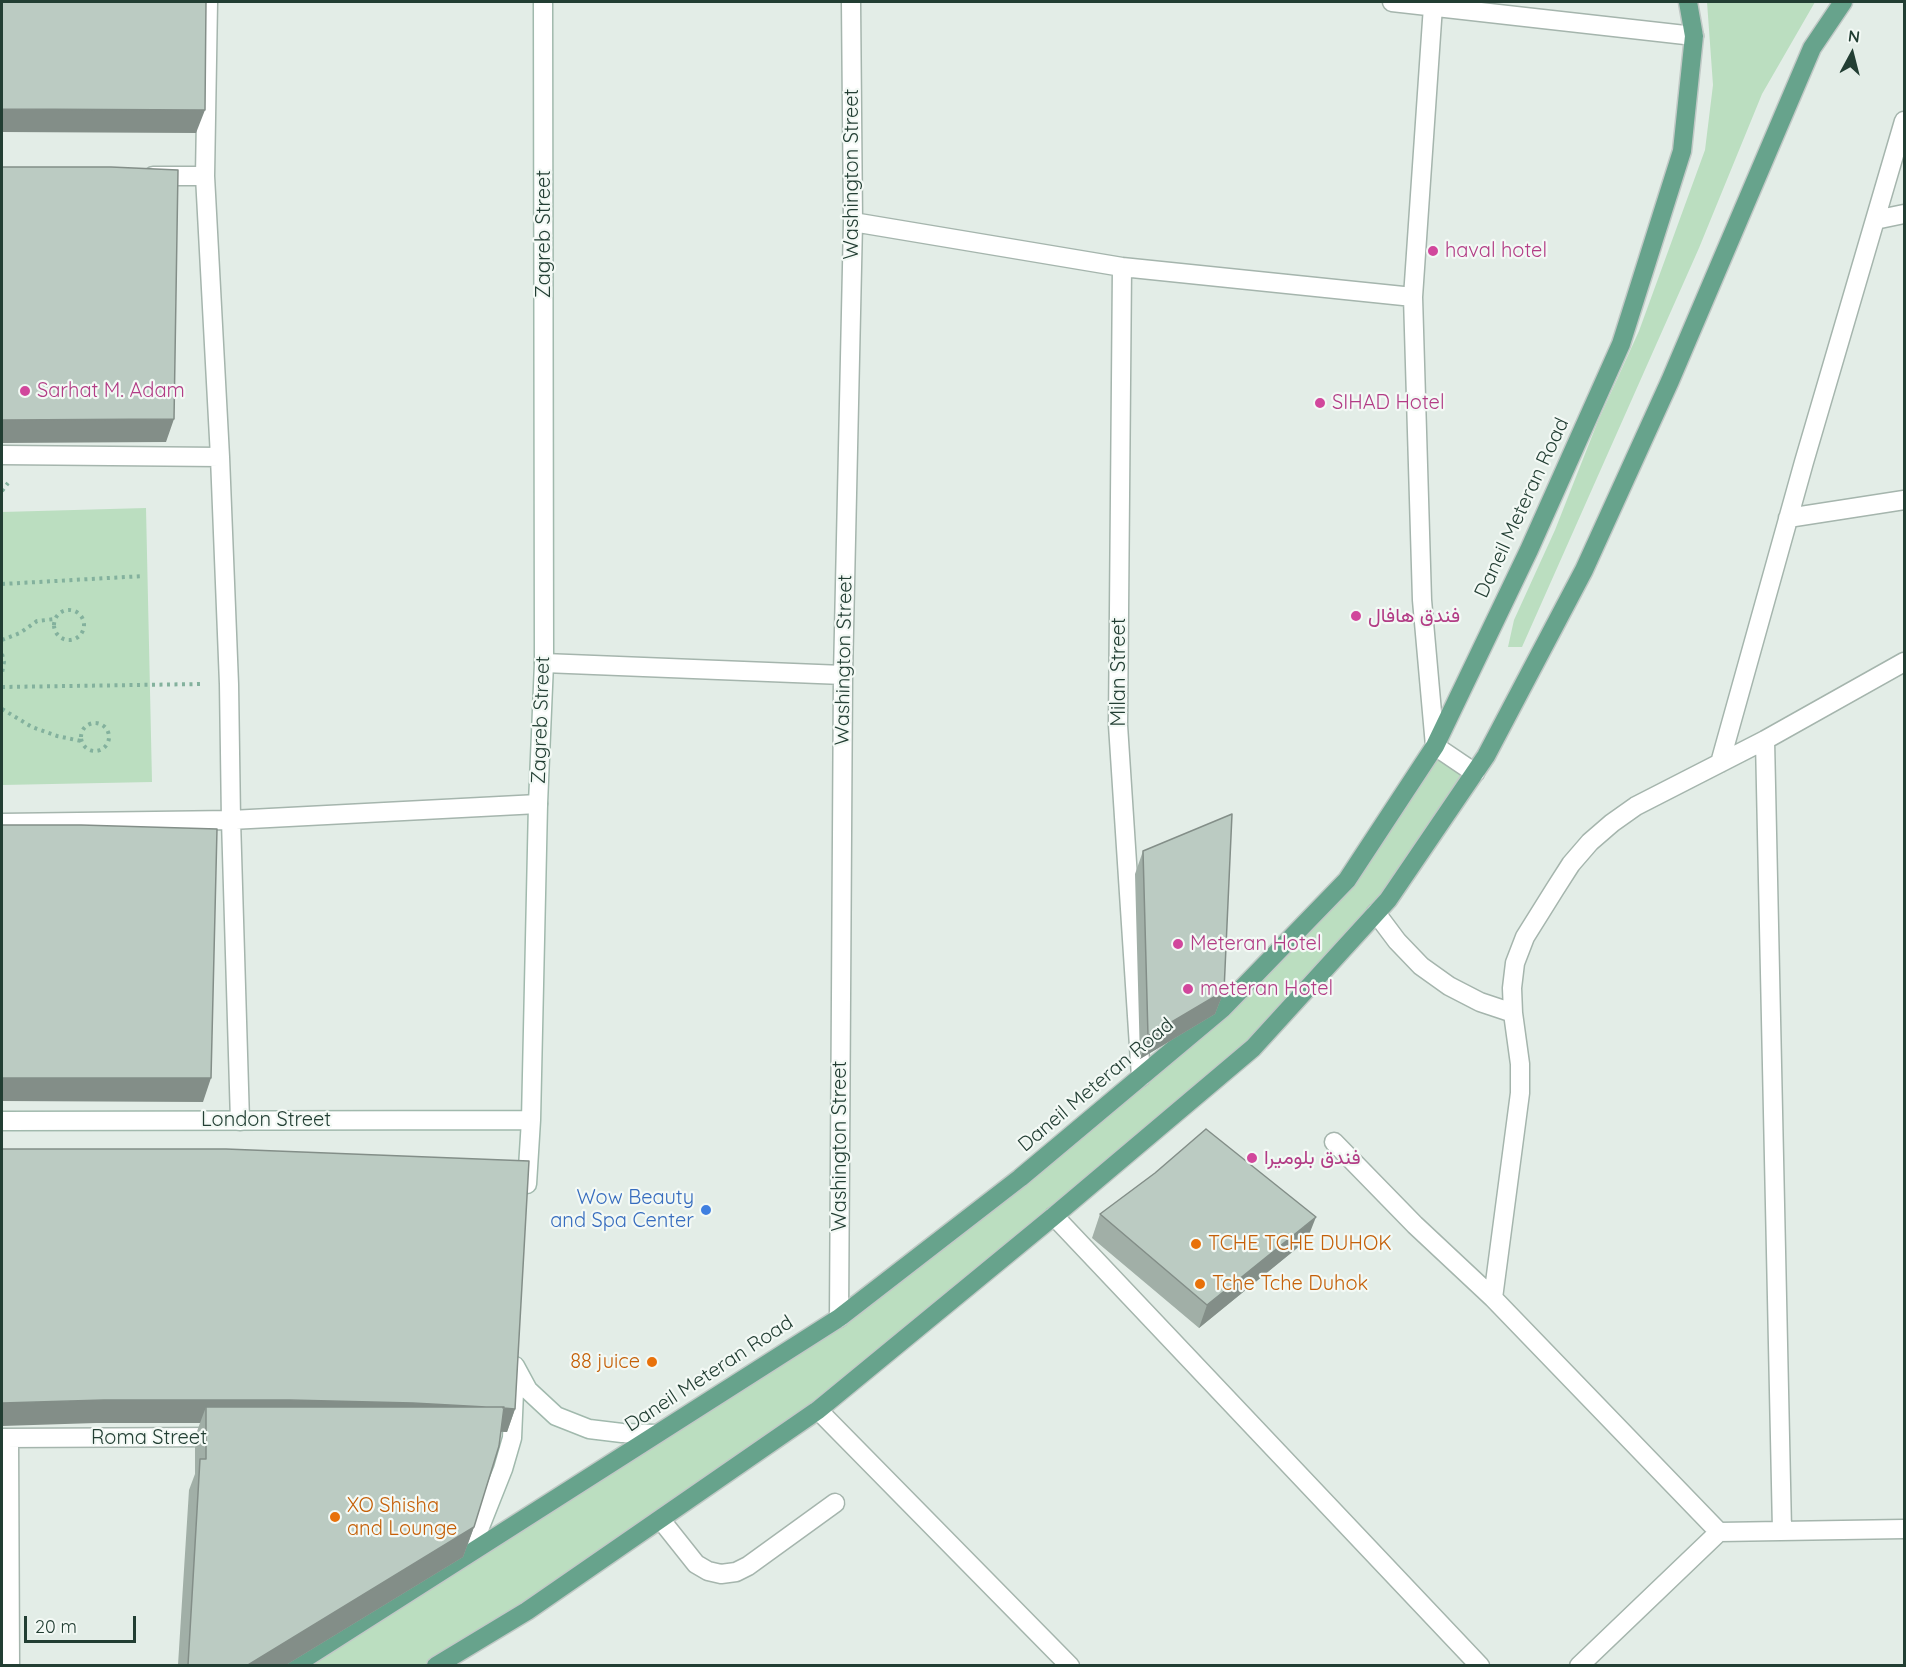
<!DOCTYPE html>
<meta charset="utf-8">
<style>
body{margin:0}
#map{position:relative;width:1906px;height:1667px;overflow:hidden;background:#e3ede7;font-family:Quicksand,sans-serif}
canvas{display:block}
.frame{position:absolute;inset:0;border:3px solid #223e33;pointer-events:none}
.north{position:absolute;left:1822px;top:24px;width:60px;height:60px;-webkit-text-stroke:4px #f3f9f5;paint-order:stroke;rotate:7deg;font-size:16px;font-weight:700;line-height:24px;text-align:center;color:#223e33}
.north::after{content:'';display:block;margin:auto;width:21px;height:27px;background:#223e33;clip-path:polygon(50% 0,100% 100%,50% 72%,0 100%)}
.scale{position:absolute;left:24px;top:1616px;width:112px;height:27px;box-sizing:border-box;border:3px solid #223e33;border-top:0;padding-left:8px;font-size:18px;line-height:21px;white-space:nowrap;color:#223e33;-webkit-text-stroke:4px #f3f9f5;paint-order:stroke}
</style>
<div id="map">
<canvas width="1906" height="1667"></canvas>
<div class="frame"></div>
<div class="north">N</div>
<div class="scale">20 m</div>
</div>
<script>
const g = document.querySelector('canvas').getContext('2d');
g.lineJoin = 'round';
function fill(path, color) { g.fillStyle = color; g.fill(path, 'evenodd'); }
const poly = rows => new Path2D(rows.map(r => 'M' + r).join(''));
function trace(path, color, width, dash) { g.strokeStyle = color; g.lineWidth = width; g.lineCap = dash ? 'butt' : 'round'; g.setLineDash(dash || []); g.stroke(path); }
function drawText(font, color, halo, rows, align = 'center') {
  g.font = font + ' Quicksand,Vazirmatn,sans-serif'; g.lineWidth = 4.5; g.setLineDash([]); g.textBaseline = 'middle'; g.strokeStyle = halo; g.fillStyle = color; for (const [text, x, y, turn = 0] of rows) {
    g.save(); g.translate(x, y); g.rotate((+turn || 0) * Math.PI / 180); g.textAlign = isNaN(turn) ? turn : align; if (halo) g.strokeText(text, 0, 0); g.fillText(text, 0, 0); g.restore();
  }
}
fill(poly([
 [1707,2,1815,2,1762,94,1699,248,1522,647,1508,647,1514,620,1555,530,1598,421,1639,331,1705,150,1713,85],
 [146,508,152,782,2,785,2,512],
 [1436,753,1468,774,1364,920,1226,1063,993,1262,724,1470,498,1624,427,1665,308,1666,839,1323,1319,917]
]), '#bbdec0');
const lane = poly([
 [661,1520,696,1564,708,1571,721,1574,736,1572,748,1566,835,1503]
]);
const street = poly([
 [208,2,205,176,220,457,229,684,231,820,240,1121],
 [1392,2,1694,36],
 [1433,6,1413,297,1422,600,1435,746,1475,773],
 [153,176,205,176],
 [1875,220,1904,214],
 [853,222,1122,267,1413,297],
 [1122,267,1118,725,1141,1077],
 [2,455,220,457],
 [1788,518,1904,500],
 [544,663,843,675],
 [1765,740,1782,1530],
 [1720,763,1804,462,1904,121],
 [2,823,231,820,538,804],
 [1376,913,1397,941,1421,966,1449,986,1480,1002,1513,1013],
 [1334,1142,1415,1225,1493,1298,1719,1532],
 [1054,1216,1480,1666],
 [1493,1298,1520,1093,1520,1064,1513,1013,1512,988,1515,963,1525,937,1555,889,1571,864,1590,842,1612,823,1636,806,1765,740,1904,662],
 [839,1318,843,675,853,222,851,2],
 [818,1410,1070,1666],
 [2,1438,219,1437],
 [9,1438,10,1666],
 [1579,1666,1719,1532,1904,1529]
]);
const secondary = poly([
 [2,1121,531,1120],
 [527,1184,531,1120,538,804,544,663,543,2],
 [515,1366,528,1390,556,1416,589,1429,622,1433,656,1434],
 [463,1557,476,1537,503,1469,512,1438,514,1392]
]);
const primary = poly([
 [293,1666,839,1318,1020,1178,1223,1008,1347,880,1435,746,1529,550,1621,344,1682,151,1694,36,1688,2],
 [436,1666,527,1611,818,1410,1054,1216,1253,1048,1388,900,1486,756,1584,570,1670,381,1812,48,1843,2]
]);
trace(lane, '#a5b5ad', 21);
trace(street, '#a5b5ad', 21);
trace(secondary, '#a1b9ad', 21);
trace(primary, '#c1c9c6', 21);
trace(poly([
 [2,491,8,483],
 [2,584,144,576],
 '54 625a15 15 0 1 1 30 0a15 15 0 1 1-30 0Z',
 [2,640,20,633,37,621,55,619],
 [2,654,4,662,2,673],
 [2,687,202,684],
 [2,709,32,727,57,736,81,741],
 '81 737a14 14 0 1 1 28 0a14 14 0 1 1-28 0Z'
]), '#83b19d', 4, [3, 4.5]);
trace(lane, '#fff', 18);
trace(street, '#fff', 18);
trace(secondary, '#fff', 18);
trace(primary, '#67a38c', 18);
fill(poly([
 [1143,851,1224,991,1215,1014,1140,1059,1135,874],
 [2,1149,515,1409,507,1432,501,1432,474,1527,463,1557,286,1665,178,1665,189,1490,195,1474,195,1437,200,1423,96,1423],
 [1100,1214,1307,1240,1199,1328,1092,1238]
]), '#a1afa7');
fill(poly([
 [2,109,205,110,196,133,2,132],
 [174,419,166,442,2,443,2,420],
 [1224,991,1215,1014,1140,1059,1148,1036],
 [2,1078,211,1078,203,1102,2,1101],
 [1316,1217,1307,1240,1199,1328,1207,1305],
 [104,1400,290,1400,413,1403,515,1409,507,1432,404,1426,206,1407,200,1423,96,1423,2,1426,2,1403],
 [474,1527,463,1557,286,1665,248,1665]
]), '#838e88');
const building = poly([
 [2,2,206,2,205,110,2,109,2,2],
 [2,167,111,167,178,170,174,419,2,420,2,167],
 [1232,814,1224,991,1148,1036,1143,851,1232,814],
 [2,825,81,825,217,829,211,1078,2,1078,2,825],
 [1206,1129,1316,1217,1207,1305,1100,1214,1155,1173,1206,1129],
 [2,1149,226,1149,529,1161,515,1409,503,1408,504,1407,486,1407,413,1403,290,1400,104,1400,2,1403,2,1149],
 [206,1407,504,1407,499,1446,474,1527,248,1665,188,1665,200,1459,206,1459,206,1407]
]);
fill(building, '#bbcbc2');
trace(building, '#838e88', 1.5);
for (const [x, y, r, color] of [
 [1433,251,6,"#d1479c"],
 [25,391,6,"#d1479c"],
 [1320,403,6,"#d1479c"],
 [1356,616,6,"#d1479c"],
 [1178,944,6,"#d1479c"],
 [1188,989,6,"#d1479c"],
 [1252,1158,6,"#d1479c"],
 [706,1210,6,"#3f7fe0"],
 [1196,1244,6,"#e8710a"],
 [1200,1284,6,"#e8710a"],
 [652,1362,6,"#e8710a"],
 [335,1517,6,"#e8710a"]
]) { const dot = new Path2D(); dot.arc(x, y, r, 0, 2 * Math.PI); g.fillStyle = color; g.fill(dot); trace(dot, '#f3f9f5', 2); }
drawText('20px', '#223e33', '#f3f9f5', [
 ["Washington Street",852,174,-90],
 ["Zagreb Street",544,234,-90],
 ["Daneil Meteran Road",1522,508,-65],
 ["Washington Street",844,660,-89],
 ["Milan Street",1119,672,-90],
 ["Zagreb Street",541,720,-88],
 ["Daneil Meteran Road",1096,1085,-40],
 ["London Street",266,1120],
 ["Washington Street",840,1146,-90],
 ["Daneil Meteran Road",709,1374,-33],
 ["Roma Street",149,1438]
]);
drawText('20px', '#b23c85', '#f3f9f5', [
 ["haval hotel",1445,251],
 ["Sarhat M. Adam",37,391],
 ["SIHAD Hotel",1332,403],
 ["فندق هافال",1368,616],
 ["Meteran Hotel",1190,944],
 ["meteran Hotel",1200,989],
 ["فندق بلوميرا",1264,1158]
], 'left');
drawText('20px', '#366cbe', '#f3f9f5', [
 ["Wow Beauty",694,1198],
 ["and Spa Center",694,1221]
], 'right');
drawText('20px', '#c56008', '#f3f9f5', [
 ["TCHE TCHE DUHOK",1208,1244],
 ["Tche Tche Duhok",1212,1284],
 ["88 juice",640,1362,"right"],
 ["XO Shisha",347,1506],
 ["and Lounge",347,1529]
], 'left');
</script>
